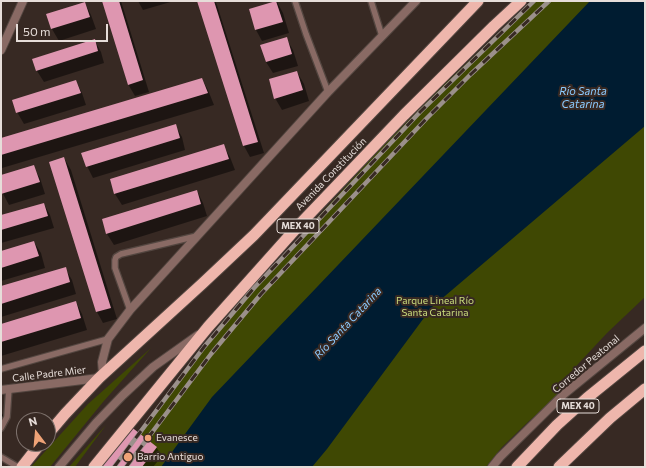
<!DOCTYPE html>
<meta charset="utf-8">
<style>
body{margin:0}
#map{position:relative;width:646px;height:468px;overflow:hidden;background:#372923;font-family:Commissioner,sans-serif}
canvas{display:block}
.frame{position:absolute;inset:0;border:2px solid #e6ddd9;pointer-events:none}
.north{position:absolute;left:16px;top:412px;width:40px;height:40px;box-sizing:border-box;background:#372923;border:1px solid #7d716c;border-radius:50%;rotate:344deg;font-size:11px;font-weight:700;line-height:16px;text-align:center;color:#e6ddd9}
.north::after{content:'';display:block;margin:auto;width:14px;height:18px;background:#efa377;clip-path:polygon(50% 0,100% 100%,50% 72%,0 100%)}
.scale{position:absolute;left:16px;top:24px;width:92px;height:18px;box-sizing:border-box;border:2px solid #e6ddd9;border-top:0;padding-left:5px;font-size:12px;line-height:14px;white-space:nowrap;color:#e6ddd9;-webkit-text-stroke:3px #372923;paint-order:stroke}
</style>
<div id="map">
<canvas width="646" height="468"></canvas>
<div class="frame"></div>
<div class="north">N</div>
<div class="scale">50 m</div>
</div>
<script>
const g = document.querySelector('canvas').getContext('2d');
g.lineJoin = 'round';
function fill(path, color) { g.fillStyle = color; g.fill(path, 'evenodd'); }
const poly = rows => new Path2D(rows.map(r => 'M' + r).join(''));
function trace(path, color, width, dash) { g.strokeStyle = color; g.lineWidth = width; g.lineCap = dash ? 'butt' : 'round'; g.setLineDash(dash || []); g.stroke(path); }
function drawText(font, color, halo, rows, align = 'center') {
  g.font = font + ' Commissioner,sans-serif'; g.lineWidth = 4; g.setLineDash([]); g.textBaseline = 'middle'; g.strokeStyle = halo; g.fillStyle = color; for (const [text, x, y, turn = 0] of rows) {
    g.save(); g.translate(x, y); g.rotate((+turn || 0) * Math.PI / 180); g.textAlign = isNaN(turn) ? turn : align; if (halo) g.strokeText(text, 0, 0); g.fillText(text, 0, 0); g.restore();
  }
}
fill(poly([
 [532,1,645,1,645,297,607,333,565,378,560,385,557,397,529,421,502,447,486,467,113,467,211,340,305,231,380,149,448,81],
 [151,348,103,402,50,467,31,467,88,404],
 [106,425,75,467,69,467]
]), '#3f4803');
fill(poly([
 [590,1,645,1,645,126,432,307,327,449,312,467,161,467,212,397]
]), '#001c31');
fill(poly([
 [103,1,121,1,149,92,135,96,128,84],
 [138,1,174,1,143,10],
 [198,1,215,1,217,5,264,153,250,157,244,146],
 [277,2,283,13,289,33,262,41,256,30,250,10],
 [85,3,91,15,96,29,59,41,52,29,48,15],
 [286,38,293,50,298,66,273,73,266,62],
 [95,41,101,52,104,63,44,82,37,71,33,59],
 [297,72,304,84,309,101,282,110,275,98],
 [202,79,208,90,214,105,2,168,1,165,1,139],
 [76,81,82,93,86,105,24,124,17,112],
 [175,125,182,137,185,150,93,178,87,166],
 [223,145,230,157,235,170,122,205,115,194,111,180],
 [64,158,71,170,117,319,103,323,97,312,50,162],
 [33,167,40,178,45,194,9,205,1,190,1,176],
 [197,191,203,203,207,216,114,245,107,234,103,220],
 [44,204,50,215,54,228,1,243,1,216],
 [34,242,41,253,45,268,1,281,1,252],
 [65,268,72,280,76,294,1,317,1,287],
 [76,302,82,314,87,330,1,356,1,325],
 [1,412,3,415,1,420],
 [156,447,162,456,153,467,100,467]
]), '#0007');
fill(poly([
 [102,1,119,1,143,80,128,85],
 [197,1,214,1,258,142,243,146],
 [276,1,283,22,255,30,249,9],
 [85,2,90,17,51,29,46,14],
 [287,37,292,54,266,62,260,45],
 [95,39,98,51,36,71,32,59],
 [297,71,303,90,274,99,269,79],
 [202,78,208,93,1,155,1,138],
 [76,80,81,93,16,113,12,100],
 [176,124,180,138,86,167,81,153],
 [224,144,229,159,114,194,110,179],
 [64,157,111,308,96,312,49,162],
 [34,165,40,182,1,194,1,175],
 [197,190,201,204,106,234,102,219],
 [44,203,48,216,1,230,1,215],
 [34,241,39,256,1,268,1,251],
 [66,267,70,282,1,304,1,286],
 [76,301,81,318,1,342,1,324],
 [130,426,157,447,142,467,99,467]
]), '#de96b0');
const service = poly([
 [295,1,306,34,328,92],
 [371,1,382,36],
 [130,310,115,268,115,260,116,257,121,254,197,236],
 [1,369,108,339],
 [1,428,7,417,9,388],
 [1,457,18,467]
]);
const pedestrian = poly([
 [59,467,96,423,123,395,153,367,198,335],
 [492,467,500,457,563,395,645,328]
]);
const minor = poly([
 [103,374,102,362,108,339,130,310,328,92,416,1]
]);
const tertiary = poly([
 [1,50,23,1],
 [1,390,99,378]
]);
const trunk = poly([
 [48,434,65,414,99,378,203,283,254,235,478,1],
 [22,467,40,444],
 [94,467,208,327,300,224,404,115,494,26,521,1],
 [517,467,557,425,587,398,645,351],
 [559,467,610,418,645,389]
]);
trace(service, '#534640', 8);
trace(pedestrian, '#534640', 10);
trace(minor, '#534640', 10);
trace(tertiary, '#534640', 10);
trace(trunk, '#534640', 13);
trace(service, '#896a64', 5.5);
trace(pedestrian, '#896a64', 8);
trace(minor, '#896a64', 8);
trace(tertiary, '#896a64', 8);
trace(trunk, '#eeb6ac', 11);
const rail = poly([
 [114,467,204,347,254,288,420,112,534,1],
 [126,467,211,354,261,294,427,118,471,74,549,1]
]);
trace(rail, '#9b908b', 4.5);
trace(rail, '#372923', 3, [9]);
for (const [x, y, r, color] of [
 [148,438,4,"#efa377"],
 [128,457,5,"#efa377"]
]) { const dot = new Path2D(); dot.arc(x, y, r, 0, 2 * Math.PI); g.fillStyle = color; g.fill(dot); trace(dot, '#372923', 1.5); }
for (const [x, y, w] of [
 [298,226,42],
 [578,406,42]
]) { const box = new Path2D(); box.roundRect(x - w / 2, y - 7, w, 14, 3); g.fillStyle = '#372923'; g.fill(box); trace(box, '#e6ddd9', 1); }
drawText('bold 9px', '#e6ddd9', null, [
 ["MEX 40",298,226],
 ["MEX 40",578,406]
]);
drawText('10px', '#e6ddd9', '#372923', [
 ["Avenida Constitución",331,174,-46],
 ["Corredor Peatonal",586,364,-40],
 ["Calle Padre Mier",49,374,-7]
]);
drawText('10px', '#cbdd7e', '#372923', [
 ["Parque Lineal Río",435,301],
 ["Santa Catarina",435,313]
]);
drawText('10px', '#e6ddd9', '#372923', [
 ["Evanesce",156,438],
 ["Barrio Antiguo",137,457]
], 'left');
drawText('italic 11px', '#8ccbff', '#372923', [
 ["Río Santa",583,91],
 ["Catarina",583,104],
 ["Río Santa Catarina",348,323,-47]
]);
</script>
